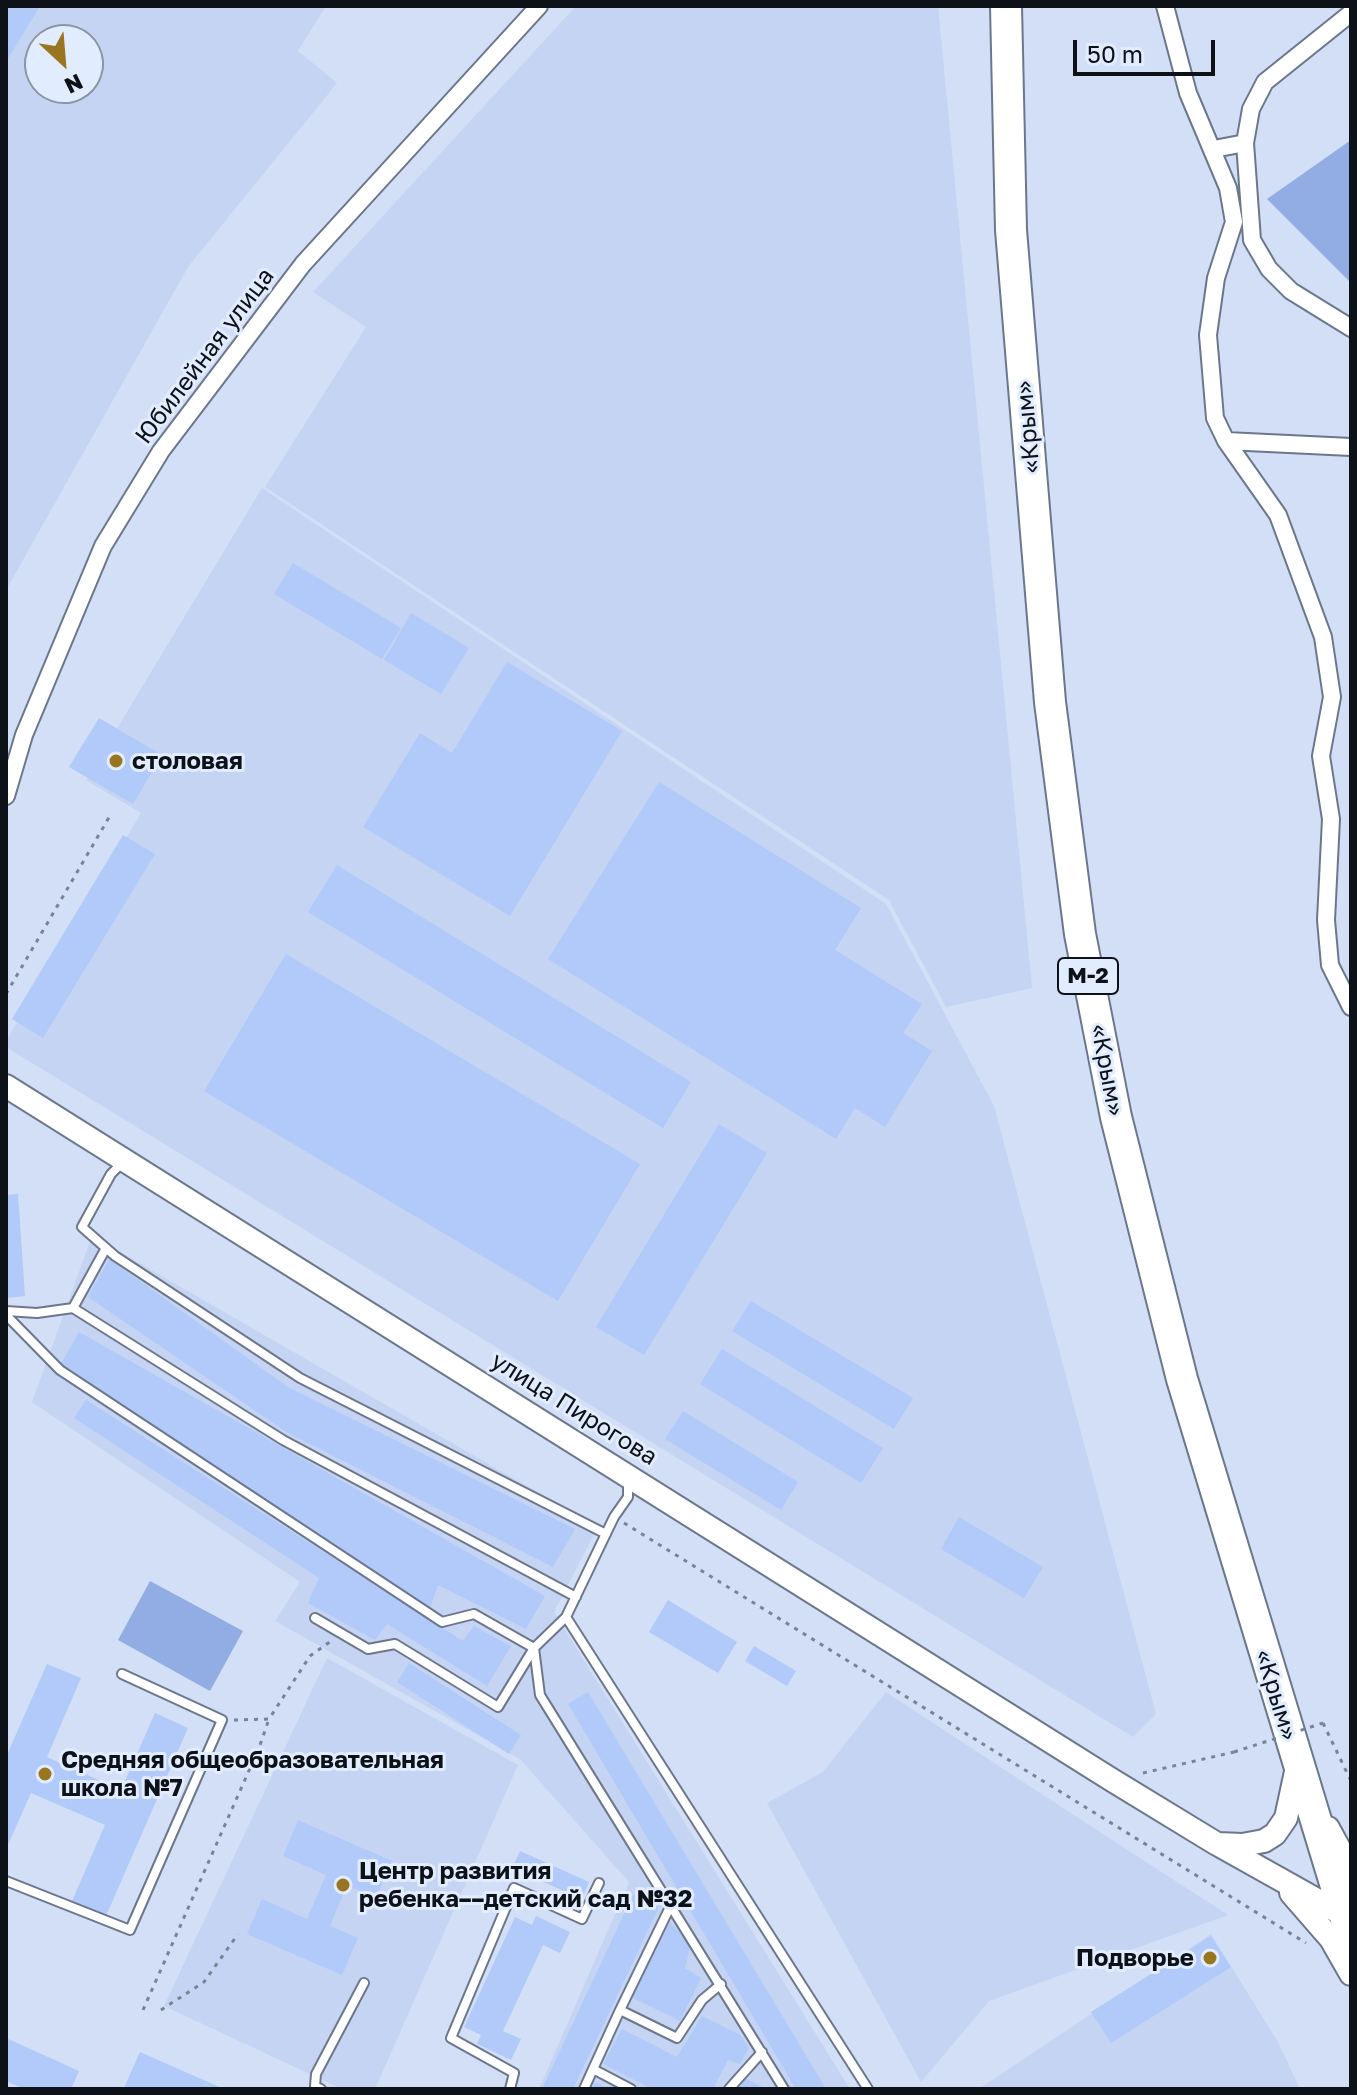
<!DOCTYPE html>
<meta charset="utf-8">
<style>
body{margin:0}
#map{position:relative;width:1357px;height:2095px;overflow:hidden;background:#d2dff6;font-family:"Golos Text",sans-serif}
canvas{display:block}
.frame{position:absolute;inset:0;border:8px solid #0d1219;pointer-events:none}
.north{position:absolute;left:24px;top:24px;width:80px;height:80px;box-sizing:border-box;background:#e2ecff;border:2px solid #8d95a3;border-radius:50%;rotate:154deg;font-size:22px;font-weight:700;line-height:32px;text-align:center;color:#0d1219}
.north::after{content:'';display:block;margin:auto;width:28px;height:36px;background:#9a7520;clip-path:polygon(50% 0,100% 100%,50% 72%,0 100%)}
.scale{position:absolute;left:1073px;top:40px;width:142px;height:36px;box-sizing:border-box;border:4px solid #0d1219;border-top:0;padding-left:10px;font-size:24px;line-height:28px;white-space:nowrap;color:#0d1219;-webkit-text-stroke:6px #e2ecff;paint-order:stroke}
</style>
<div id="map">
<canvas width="1357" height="2095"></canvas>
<div class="frame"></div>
<div class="north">N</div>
<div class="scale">50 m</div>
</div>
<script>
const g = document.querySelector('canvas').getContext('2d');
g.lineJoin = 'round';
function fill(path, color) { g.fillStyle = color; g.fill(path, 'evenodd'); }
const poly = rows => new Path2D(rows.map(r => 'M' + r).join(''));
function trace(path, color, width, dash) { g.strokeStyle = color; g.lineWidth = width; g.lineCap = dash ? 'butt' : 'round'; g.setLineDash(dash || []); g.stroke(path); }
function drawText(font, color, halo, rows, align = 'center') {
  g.font = font + ' "Golos Text",sans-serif'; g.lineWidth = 6; g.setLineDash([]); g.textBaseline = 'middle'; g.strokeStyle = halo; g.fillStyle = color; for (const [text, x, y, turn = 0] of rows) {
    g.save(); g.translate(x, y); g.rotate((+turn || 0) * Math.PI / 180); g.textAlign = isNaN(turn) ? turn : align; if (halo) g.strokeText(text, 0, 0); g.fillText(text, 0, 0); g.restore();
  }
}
fill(poly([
 [6,6,326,6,298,51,337,83,188,267,6,590],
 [40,40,88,40,88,88,40,88],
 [576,6,938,6,1032,988,946,1007,889,900,265,487,366,327,313,292],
 [262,488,886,904,994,1106,1156,1714,1133,1737,6,1047,6,1041,141,813,86,780],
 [92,1236,598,1527,554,1612,850,2089,539,2089,629,1882,520,1759,275,1621,300,1582,32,1402],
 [327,1658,518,1765,375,2089,342,2089,164,2006],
 [886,1692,1072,1814,1228,1915,989,2001,921,2082,767,1803,823,1772],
 [1211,1934,1278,2042,1300,2089,979,2089]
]), '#c5d4f2');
fill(poly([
 [1351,140,1351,283,1267,199],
 [150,1581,243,1631,210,1691,118,1640]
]), '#92ade4');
fill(poly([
 [6,6,40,6,6,62],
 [293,563,401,628,382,659,274,594],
 [411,613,469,648,441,694,384,660],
 [507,662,622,731,510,916,363,827,420,733,452,753],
 [99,718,162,755,133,804,69,767],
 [659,782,861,908,835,950,922,1004,903,1033,932,1051,885,1127,855,1108,836,1139,548,959],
 [123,835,155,854,43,1038,12,1019],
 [337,865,691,1082,663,1128,308,912],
 [286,954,640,1164,558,1301,204,1091],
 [719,1124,767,1153,644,1355,596,1327],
 [18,1194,25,1296,6,1298,6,1195],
 [109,1259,288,1387,575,1529,553,1567,288,1433,88,1297],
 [751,1301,913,1398,894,1429,732,1331],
 [79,1332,545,1596,526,1629,438,1585,430,1608,61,1364],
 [722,1349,883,1448,861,1483,700,1384],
 [86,1400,463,1641,474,1626,511,1646,487,1686,387,1624,375,1640,308,1603,319,1578,74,1418],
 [683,1411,798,1482,781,1510,665,1439],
 [959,1517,1043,1567,1024,1598,941,1549],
 [668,1600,737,1642,718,1673,649,1632],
 [754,1646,796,1671,787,1686,745,1661],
 [409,1663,521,1735,509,1754,397,1682],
 [47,1664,81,1678,47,1757,121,1790,155,1713,188,1728,106,1916,72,1901,105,1825,31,1793,6,1849,6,1757],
 [588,1692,826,2089,796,2089,568,1704],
 [298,1820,392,1861,376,1898,347,1885,330,1926,358,1938,342,1975,247,1934,262,1899,307,1919,326,1875,283,1856],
 [520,1851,589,1882,582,1899,512,1868],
 [633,1895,659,1907,573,2089,542,2089],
 [536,1916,570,1932,560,1953,543,1945,503,2031,521,2039,511,2060,477,2044,481,2035,464,2027,515,1917,532,1925],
 [670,1922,691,1945,685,1968,701,1978,680,2021,631,1997],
 [1211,1936,1231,1967,1111,2043,1091,2012],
 [702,2016,740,2035,749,2048,740,2064,728,2060,713,2089,652,2089,603,2064,622,2029,677,2057],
 [6,2038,79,2071,71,2089,24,2089,6,2081],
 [140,2052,224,2089,124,2088],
 [745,2078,766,2089,740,2089],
 [595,2082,608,2089,591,2089]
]), '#b1caf9');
const lane = poly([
 [124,1161,111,1174,82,1227,115,1256,300,1378,606,1534],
 [106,1248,73,1308,283,1440,576,1597],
 [6,1311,37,1313,73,1308],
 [6,1315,60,1370,442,1622,474,1614,534,1648,566,1617],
 [628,1479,628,1497,614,1517,566,1617,868,2089],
 [315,1618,368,1649,395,1644,498,1707,534,1648,540,1695,784,2089],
 [6,1881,130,1930,222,1720,122,1674],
 [620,2010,671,1905],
 [593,2069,620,2010,677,2038,702,2000,721,1984],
 [321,2089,315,2086,316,2074,364,1983],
 [510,2089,514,2073,451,2038,514,1888,582,1919,599,1883],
 [584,2089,593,2069,631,2089],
 [729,2089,762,2052]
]);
const street = poly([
 [1165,6,1188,93,1228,188,1234,222,1216,278,1208,335,1215,418,1226,441,1278,515,1323,637,1332,697,1321,756,1331,819,1326,920,1330,965,1351,1007],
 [1351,13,1265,82,1251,109,1245,143,1252,240,1269,269,1291,291,1351,328],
 [1214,149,1245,143],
 [1226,441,1351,447],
 [6,796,24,735,103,546,161,451,303,264,539,6]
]);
const secondary = poly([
 [6,1086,1112,1780,1217,1844,1351,1919],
 [1328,1828,1351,1870],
 [1219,1844,1242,1845,1264,1841,1275,1834,1286,1818,1297,1767],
 [1291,1893,1331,1939,1351,1974]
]);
const highway = poly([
 [1006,6,1011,230,1050,702,1080,934,1116,1117,1182,1379,1351,1936]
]);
trace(lane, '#6c778c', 12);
trace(street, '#6c778c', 20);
trace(secondary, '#6c778c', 26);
trace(highway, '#6c778c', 34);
trace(poly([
 [6,994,111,814],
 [624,1523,1306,1943],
 [234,1720,269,1719,310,1656,331,1641],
 [1323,1723,1351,1781],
 [1143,1773,1234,1752],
 [143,2010,259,1748,269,1719],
 [161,2010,204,1982,238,1934]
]), '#798393', 3, [4, 6]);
trace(lane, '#fff', 8);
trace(street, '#fff', 16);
trace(secondary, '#fff', 22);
trace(highway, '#fff', 30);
trace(poly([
 [1234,1752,1323,1723]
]), '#798393', 3, [4, 6]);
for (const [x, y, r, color] of [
 [116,761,8,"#9a7520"],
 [45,1774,8,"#9a7520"],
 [343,1885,8,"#9a7520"],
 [1210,1958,8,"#9a7520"]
]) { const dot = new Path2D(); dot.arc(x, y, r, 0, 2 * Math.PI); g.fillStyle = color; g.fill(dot); trace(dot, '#e2ecff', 3); }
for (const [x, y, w] of [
 [1088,976,60]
]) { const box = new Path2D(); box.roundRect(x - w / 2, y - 18, w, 36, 6); g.fillStyle = '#e2ecff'; g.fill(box); trace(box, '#0d1219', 2); }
drawText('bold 22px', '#0d1219', null, [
 ["М-2",1088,976]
]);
drawText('24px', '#0d1219', '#e2ecff', [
 ["Юбилейная улица",205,356,-53],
 ["«Крым»",1028,427,-95],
 ["«Крым»",1107,1070,79],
 ["улица Пирогова",574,1409,32],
 ["«Крым»",1276,1695,73]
]);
drawText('bold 24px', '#0d1219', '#e2ecff', [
 ["столовая",132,761],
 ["Средняя общеобразовательная",61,1760],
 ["школа №7",61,1788],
 ["Центр развития",359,1871],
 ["ребенка––детский сад №32",359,1899],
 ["Подворье",1194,1958,"right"]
], 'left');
</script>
